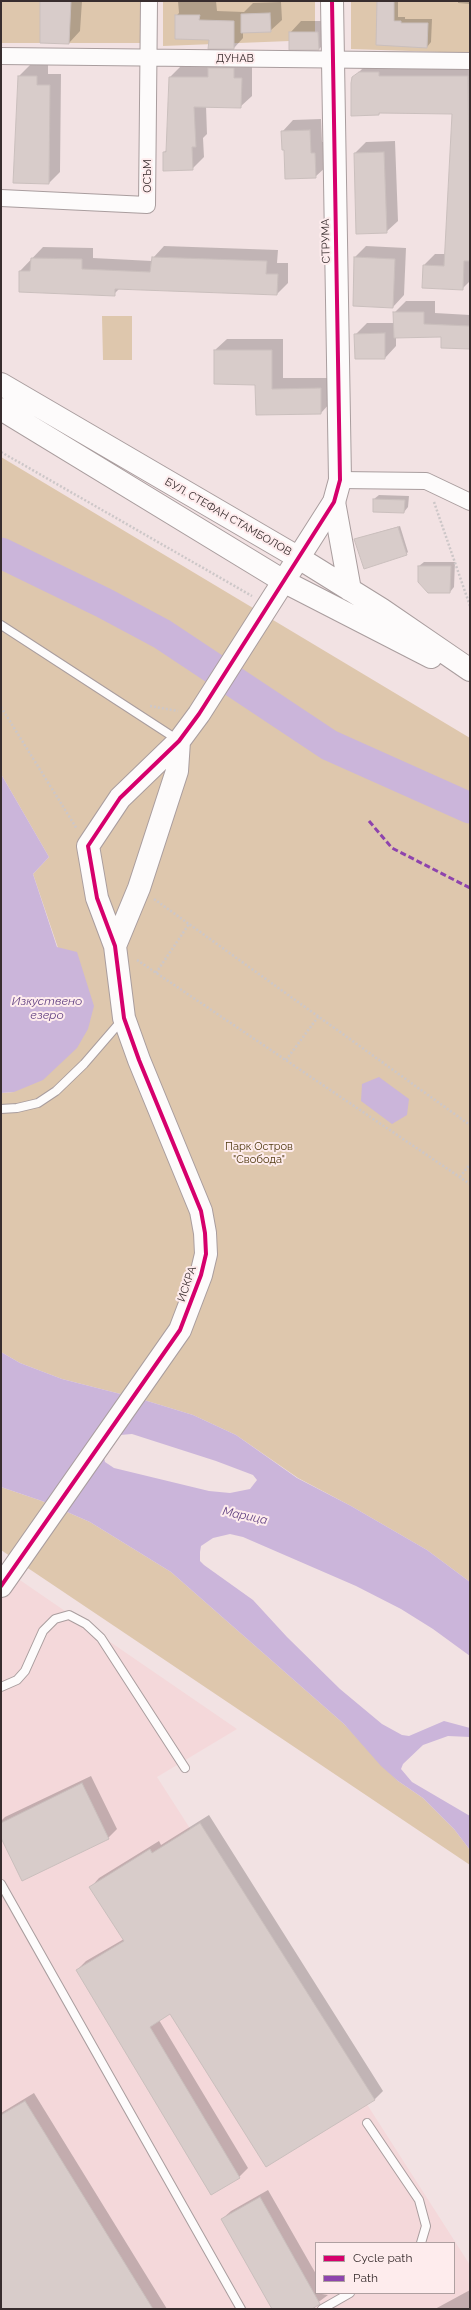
<!DOCTYPE html>
<meta charset="utf-8">
<style>
body{margin:0}
#map{position:relative;width:471px;height:2310px;overflow:hidden;background:#f2e2e3;font-family:Raleway,sans-serif}
canvas{display:block}
.frame{position:absolute;inset:0;border:2px solid #382d2e;pointer-events:none}
.legend{position:absolute;left:315px;top:2242px;width:140px;height:52px;box-sizing:border-box;background:#feeced;border:1px solid #afa0a1;margin:0;padding:5px 7px;list-style:none;font-size:12px;color:#382d2e}
.legend li{display:flex;align-items:center;gap:8px;height:20px}
.legend b{width:20px;border:1px solid #afa0a1}
</style>
<div id="map">
<canvas width="471" height="2310"></canvas>
<div class="frame"></div>
<ul class="legend">
<li><b style="height:5px;background:#d6006c"></b>Cycle path</li>
<li><b style="height:5px;background:#8e44ad"></b>Path</li>
</ul>
</div>
<script>
const g = document.querySelector('canvas').getContext('2d');
g.lineJoin = 'round';
function fill(path, color) { g.fillStyle = color; g.fill(path, 'evenodd'); }
const poly = rows => new Path2D(rows.map(r => 'M' + r).join(''));
function trace(path, color, width, dash) { g.strokeStyle = color; g.lineWidth = width; g.lineCap = dash ? 'butt' : 'round'; g.setLineDash(dash || []); g.stroke(path); }
function drawText(font, color, halo, rows, align = 'center') {
  g.font = font + ' Raleway,sans-serif'; g.lineWidth = 4; g.setLineDash([]); g.textBaseline = 'middle'; g.strokeStyle = halo; g.fillStyle = color; for (const [text, x, y, turn = 0] of rows) {
    g.save(); g.translate(x, y); g.rotate((+turn || 0) * Math.PI / 180); g.textAlign = isNaN(turn) ? turn : align; if (halo) g.strokeText(text, 0, 0); g.fillText(text, 0, 0); g.restore();
  }
}
fill(poly([
 [14,1576,237,1729,157,1777,470,2265,470,2309,1,2309,1,1598],
 [316,2243,454,2243,454,2293,316,2293]
]), '#f4d8da');
fill(poly([
 [1,1,140,1,140,43,1,43],
 [163,1,315,1,315,40,163,46],
 [351,1,470,1,470,53,351,49],
 [102,316,132,316,132,360,103,360],
 [1,457,470,738,470,1582,427,1550,351,1506,298,1478,236,1435,193,1415,144,1400,62,1379,20,1363,1,1352,1,1093,14,1092,58,948,33,874,49,857,1,774],
 [1,1487,42,1501,90,1522,171,1572,344,1724,398,1781,423,1798,454,1829,470,1850,470,1865,1,1550]
]), '#dec7ad');
fill(poly([
 [1,774,49,857,33,874,57,947,77,952,94,1006,88,1029,77,1048,43,1080,14,1092,1,1093],
 [379,1077,409,1099,407,1115,392,1124,361,1101,362,1084],
 [1,1352,20,1363,62,1379,144,1400,193,1415,236,1435,297,1478,351,1506,427,1550,470,1582,470,1656,433,1629,401,1609,356,1586,243,1537,230,1534,213,1538,201,1546,200,1552,200,1561,204,1565,253,1600,287,1637,340,1689,382,1724,402,1735,409,1736,444,1721,470,1728,470,1737,448,1736,423,1745,403,1764,401,1769,412,1782,470,1816,470,1850,454,1829,423,1798,398,1781,381,1766,344,1724,171,1572,90,1522,42,1501,1,1487],
 [132,1434,216,1461,253,1475,257,1480,250,1489,230,1493,209,1491,114,1468,105,1462,104,1458,120,1435]
]), '#cbb5da');
fill(poly([
 [42,1,82,1,80,31,69,43,41,42],
 [178,1,216,1,217,11,244,12,253,3,281,2,282,20,270,31,243,32,243,38,234,48,210,39,176,16,179,13],
 [371,1,398,1,398,17,405,17,405,19,432,19,431,42,427,47,377,44,378,1],
 [458,1,470,1,470,4,458,3],
 [301,21,329,21,330,38,319,49,290,33],
 [221,57,245,57,245,67,252,67,252,96,240,107,206,106,207,134,203,138,204,157,192,169,164,152,168,149,170,77,181,66,211,66],
 [30,65,48,65,48,74,61,74,60,172,49,183,19,76],
 [470,65,470,281,462,289,424,265,435,254,445,254,453,113,381,112,379,114,353,78,365,66],
 [321,119,322,142,326,142,327,166,315,177,282,132,293,120],
 [395,141,398,221,386,232,355,153,366,142],
 [164,246,278,250,277,263,288,263,288,283,277,294,120,288,114,294,20,271,43,247,93,248,93,258,152,261,153,258],
 [366,246,406,248,404,295,393,307,354,305,355,257],
 [406,301,435,301,435,313,470,315,470,348,442,336,396,337,396,346,385,358,355,335,367,323,395,323,394,313],
 [227,339,283,339,283,378,331,378,332,401,321,413,256,384,215,383,215,350],
 [379,495,409,496,408,507,404,512,374,499],
 [400,526,408,552,406,554,355,539],
 [424,562,455,562,454,587,450,592,419,566],
 [91,1776,117,1829,108,1838,1,1835,1,1821,5,1817],
 [209,1815,383,2091,374,2100,170,2013,159,2020,248,2168,239,2177,211,2194,77,1970,86,1961,124,1939,91,1887,99,1878,159,1841,161,1845],
 [34,2093,167,2309,1,2309,1,2113],
 [268,2190,316,2274,316,2293,328,2295,309,2309,273,2309,222,2219,231,2211],
 [470,2290,470,2309,435,2309]
]), '#0003');
trace(poly([
 [1,553,104,603,162,634,329,745,470,808]
]), '#cbb5da', 31);
const building = poly([
 [40,1,71,1,69,44,40,43,40,1],
 [377,1,394,1,394,21,401,21,401,23,428,23,427,48,376,45,377,1],
 [270,13,271,32,241,33,241,14,270,13],
 [175,15,200,15,199,20,234,21,234,49,208,49,209,40,175,39,175,15],
 [289,32,318,32,319,50,289,50,289,32],
 [208,68,234,68,234,78,242,78,241,108,194,107,196,147,192,147,193,170,163,171,163,152,166,152,169,77,208,77,208,68],
 [359,72,379,72,379,76,468,76,470,261,464,261,463,290,422,288,423,265,444,266,452,114,379,113,379,115,351,116,351,83,352,77,359,72],
 [18,76,37,76,37,85,50,85,49,184,13,183,18,76],
 [310,130,311,153,315,153,316,178,285,179,284,150,282,150,281,131,310,130],
 [384,152,387,233,356,234,354,153,384,152],
 [152,257,267,261,266,274,278,274,277,295,115,289,115,296,19,292,19,271,30,271,31,258,82,259,82,269,150,272,152,257],
 [354,257,395,259,393,308,353,306,354,257],
 [393,312,424,312,424,324,470,326,470,349,441,348,441,337,394,338,393,312],
 [385,333,385,359,355,359,354,334,385,333],
 [214,350,272,350,272,389,321,388,321,414,256,415,255,385,214,384,214,350],
 [373,499,405,500,404,513,373,512,373,499],
 [398,527,407,555,364,569,354,539,398,527],
 [418,566,451,566,450,593,428,593,418,582,418,566],
 [82,1783,109,1839,22,1881,1,1838,1,1823,82,1783],
 [200,1823,375,2100,266,2167,170,2014,150,2027,240,2178,211,2195,76,1970,124,1941,89,1887,150,1849,152,1853,200,1823],
 [25,2101,153,2309,1,2309,1,2115,25,2101],
 [260,2197,320,2304,312,2309,272,2309,221,2219,260,2197]
]);
fill(building, '#d8ccca');
trace(building, '#cabfbd', 1);
const lane = poly([
 [1,625,178,740],
 [1,1109,17,1108,38,1103,56,1091,84,1064,122,1020],
 [1,1687,17,1680,25,1671,43,1631,55,1619,69,1615,86,1624,101,1638,185,1768],
 [1,1884,241,2309],
 [367,2123,419,2200,426,2226,421,2243],
 [322,2309,350,2293]
]);
const street = poly([
 [1,56,470,61],
 [1,198,147,205,149,1],
 [340,480,426,481,470,502]
]);
const secondary = poly([
 [115,946,139,888,177,771,179,741],
 [1,1586,180,1330,201,1275,206,1254,205,1233,201,1211,139,1060,124,1018,115,946,97,898,88,846,120,798,179,741,199,714,334,502,340,480,332,1]
]);
const primary = poly([
 [1,384,299,558,381,609,470,670],
 [1,409,285,582,431,657],
 [334,502,350,590]
]);
trace(lane, '#a99d9e', 10);
trace(street, '#a99d9e', 18);
trace(secondary, '#a99d9e', 24);
trace(primary, '#a99d9e', 24);
trace(poly([
 [1,452,252,596],
 [434,502,470,606],
 [150,706,178,711],
 [1,707,77,829],
 [154,899,470,1125],
 [137,960,470,1184],
 [156,973,189,924],
 [286,1060,318,1017],
 [460,1177,470,1164]
]), '#cdc7c8', 2.5, [2, 2]);
trace(lane, '#fdfbfb', 8);
trace(street, '#fdfbfb', 16);
trace(secondary, '#fdfbfb', 22);
trace(primary, '#fdfbfb', 22);
trace(poly([
 [369,821,392,848,470,888]
]), '#8e44ad', 3, [6, 3]);
trace(poly([
 [1,1586,180,1330,201,1275,206,1254,205,1233,201,1211,139,1060,124,1018,115,946,97,898,88,846,120,798,179,741,199,714,334,502,340,480,332,1]
]), '#d6006c', 4);
drawText('11px', '#382d2e', '#feeced', [
 ["ДУНАВ",235,59],
 ["ОСЪМ",148,176,-90],
 ["СТРУМА",326,241,-91],
 ["БУЛ. СТЕФАН СТАМБОЛОВ",228,517,30],
 ["ИСКРА",187,1284,-71]
]);
drawText('11px', '#4d370c', '#feeced', [
 ["Парк Остров",259,1147],
 ["\"Свобода\"",259,1160]
]);
drawText('italic 12px', '#624283', '#feeced', [
 ["Изкуствено",47,1001],
 ["езеро",47,1015],
 ["Марица",245,1516,12]
]);
</script>
